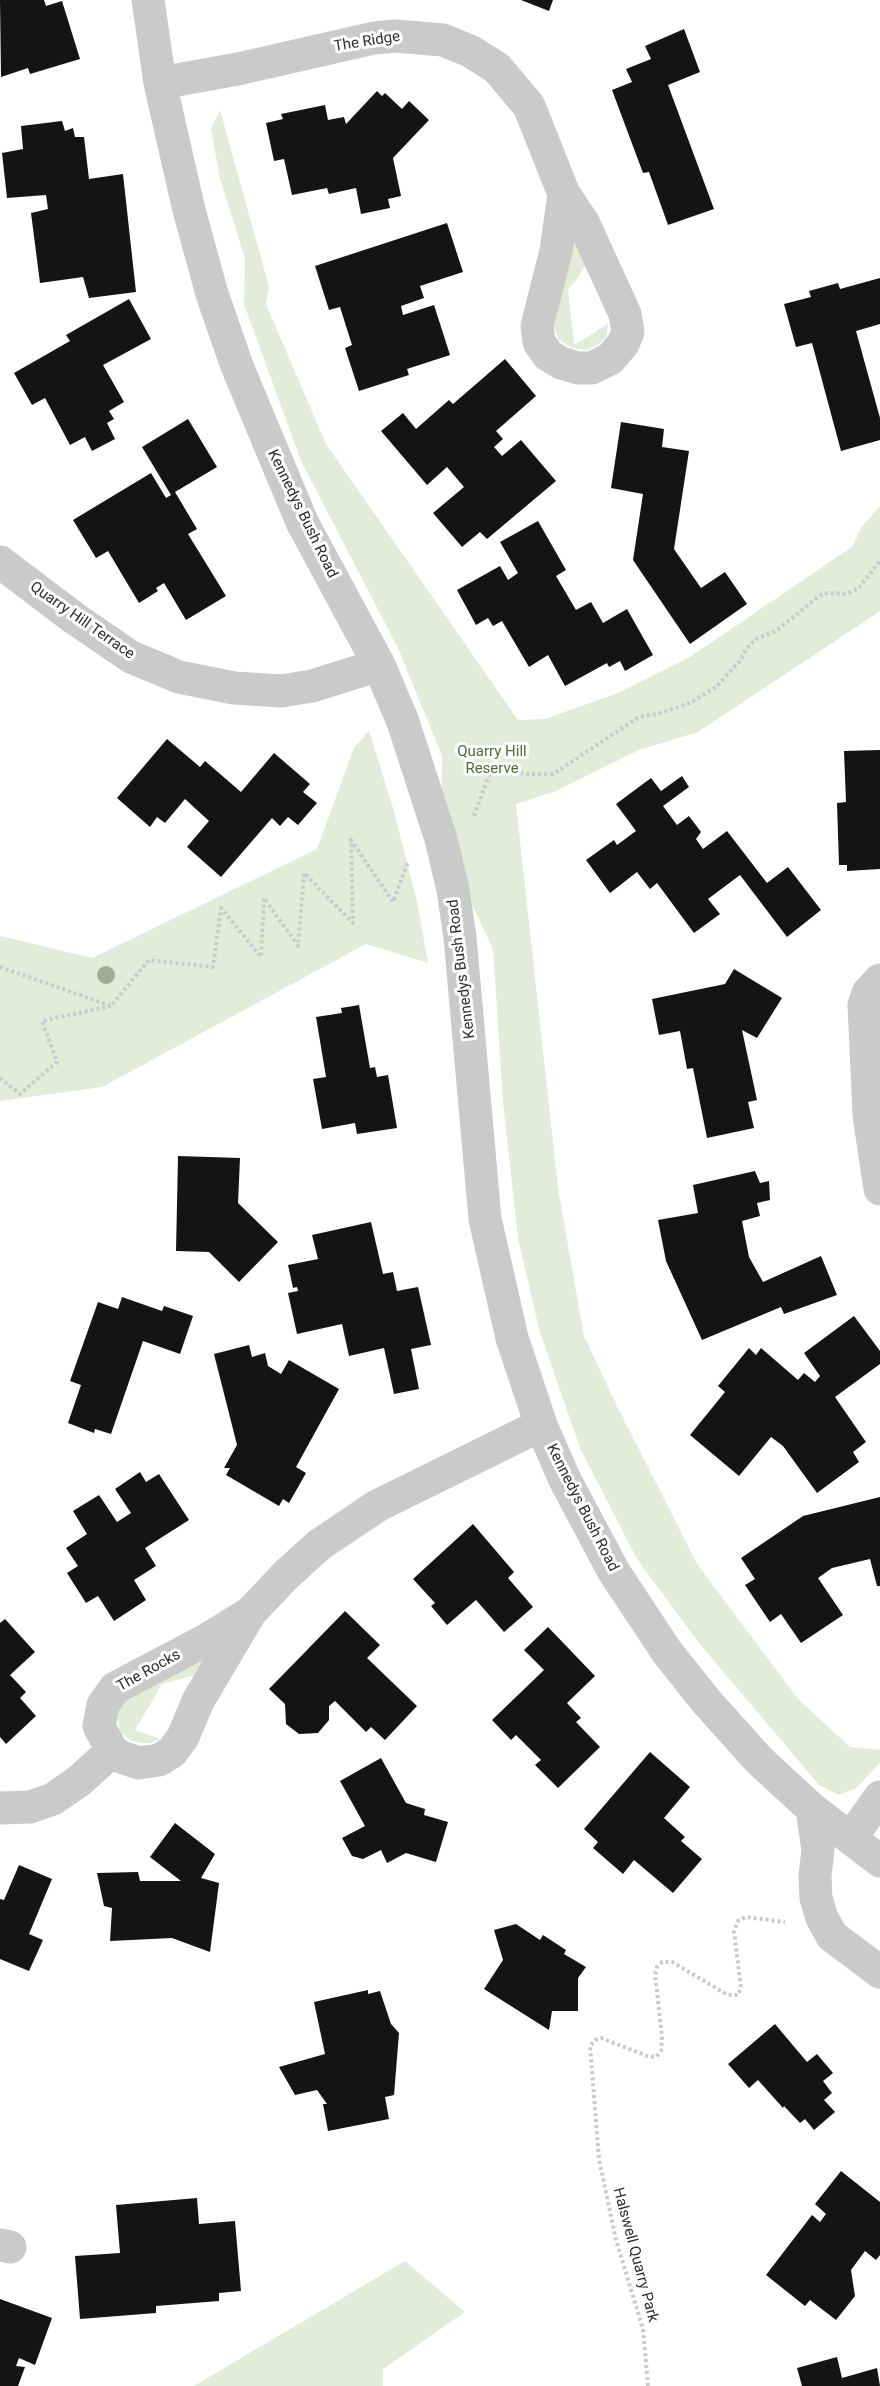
<!DOCTYPE html>
<style>
body{margin:0}
canvas{display:block;background:#fff}
</style>
<canvas width="880" height="2386"></canvas>
<script>
const g = document.querySelector('canvas').getContext('2d');
g.lineJoin = 'round';
function fill(path, color) { g.fillStyle = color; g.fill(path, 'evenodd'); }
const poly = rows => new Path2D(rows.map(r => 'M' + r).join(''));
function trace(path, color, width, dash) { g.strokeStyle = color; g.lineWidth = width; g.lineCap = dash ? 'butt' : 'round'; g.setLineDash(dash || []); g.stroke(path); }
function drawText(font, color, halo, rows, align = 'center') {
  g.font = font + ' Roboto,sans-serif'; g.lineWidth = 6; g.setLineDash([]); g.textBaseline = 'middle'; g.strokeStyle = halo; g.fillStyle = color; for (const [text, x, y, turn = 0] of rows) {
    g.save(); g.translate(x, y); g.rotate((+turn || 0) * Math.PI / 180); g.textAlign = isNaN(turn) ? turn : align; if (halo) g.strokeText(text, 0, 0); g.fillText(text, 0, 0); g.restore();
  }
}
fill(poly([
 [220,110,269,287,266,304,326,444,518,720,545,719,618,693,690,657,853,546,861,528,880,506,880,611,698,732,639,750,556,791,516,804,558,1188,584,1336,613,1398,697,1564,799,1700,850,1747,880,1750,880,1763,856,1788,839,1795,819,1785,699,1643,637,1559,580,1448,539,1329,518,1238,503,1102,493,949,441,839,442,756,398,648,301,461,244,304,245,259,220,178,211,129],
 [574,227,587,262,578,278,568,289,574,345,608,324,607,336,599,344,587,350,572,348,559,340,554,328],
 [369,731,393,808,417,901,428,963,366,944,102,1087,0,1101,0,936,92,958,317,849,354,748],
 [212,1654,199,1674,162,1684,135,1730,160,1739,151,1743,142,1743,131,1741,121,1732,117,1719,118,1708,123,1699],
 [405,2261,465,2312,383,2369,383,2386,194,2386]
]), '#e3ecd9');
fill(poly([
 [0,0,44,0,46,6,62,1,80,59,30,74,28,68,1,77],
 [521,0,553,0,549,11],
 [684,29,700,72,668,85,714,209,668,225,649,172,643,173,612,90,632,82,626,69,651,59,645,46],
 [377,91,382,96,385,93,402,109,409,101,429,120,393,158,401,196,388,199,390,208,361,214,356,188,329,194,327,188,292,195,284,159,274,161,266,123,283,119,281,114,325,105,328,120,344,117,346,124],
 [62,121,65,131,73,128,75,137,84,137,89,179,123,174,136,292,89,298,83,277,40,283,31,213,48,209,46,195,7,198,2,153,23,149,21,126],
 [447,223,463,272,420,286,424,298,401,306,403,315,434,305,450,355,407,369,409,375,359,391,345,348,352,345,340,307,329,310,315,266],
 [880,278,880,324,856,331,880,418,880,440,841,451,812,343,796,347,784,304,811,297,809,291,838,283,840,289],
 [129,299,151,339,103,365,124,402,109,411,114,419,107,423,115,439,92,451,85,437,70,445,45,398,32,405,14,373,70,341,66,335],
 [505,359,536,396,496,431,503,439,494,447,502,456,521,440,556,481,487,539,480,532,462,547,433,513,464,487,447,467,427,485,381,431,403,413,416,429,449,400,453,404],
 [188,419,217,467,175,492,197,529,188,534,226,596,186,620,164,583,156,588,158,591,139,603,108,551,96,558,73,520,151,473,166,498,171,495,142,447],
 [621,422,664,429,662,447,689,451,674,549,701,588,725,572,747,604,690,644,633,560,643,494,611,488],
 [538,521,566,570,556,576,576,610,591,602,603,623,627,609,653,655,625,671,620,661,609,667,607,663,565,686,548,655,529,667,502,621,493,626,488,618,476,625,457,590,500,566,508,580,518,573,500,542],
 [167,739,200,767,205,761,241,792,274,753,310,784,303,792,317,803,298,825,288,817,280,826,272,818,221,877,187,847,209,821,185,799,165,823,157,817,150,827,117,798],
 [880,750,880,869,847,871,847,865,839,865,837,803,846,802,844,751],
 [682,776,689,787,663,806,677,825,689,816,701,832,696,839,703,849,727,831,767,883,788,867,821,910,787,937,740,875,708,899,720,914,694,933,657,883,650,889,637,872,610,893,586,860,614,840,617,845,636,831,616,804,651,778,661,791],
 [734,969,782,998,757,1038,742,1030,757,1100,748,1102,754,1128,707,1138,693,1068,687,1069,680,1031,659,1035,652,999,725,984],
 [359,1005,370,1068,375,1067,377,1077,388,1075,397,1128,357,1134,355,1123,322,1129,313,1079,326,1077,316,1017,342,1013,341,1008],
 [178,1156,240,1158,238,1203,278,1242,239,1282,209,1252,176,1251],
 [755,1171,760,1183,769,1181,770,1200,757,1203,760,1216,742,1221,749,1257,763,1282,821,1256,837,1295,784,1314,781,1307,702,1340,666,1261,658,1220,698,1213,693,1185],
 [371,1222,383,1274,393,1272,397,1291,418,1287,431,1345,411,1349,419,1389,394,1394,384,1348,349,1356,342,1324,297,1334,288,1293,298,1291,297,1287,293,1288,288,1265,318,1259,312,1235],
 [122,1297,162,1311,164,1306,193,1316,180,1354,143,1341,111,1434,95,1429,94,1433,68,1423,81,1385,70,1381,98,1302,118,1309],
 [854,1316,880,1351,880,1364,835,1397,866,1442,853,1452,859,1462,817,1493,783,1446,771,1437,739,1476,690,1435,725,1392,718,1386,749,1348,756,1355,761,1348,798,1380,804,1373,815,1382,820,1376,804,1353],
 [249,1345,252,1357,265,1353,268,1366,281,1374,289,1360,339,1389,296,1467,306,1473,289,1503,283,1499,279,1506,226,1475,230,1468,224,1468,237,1445,214,1354],
 [140,1472,146,1482,159,1474,189,1520,145,1548,156,1566,134,1580,146,1600,114,1621,98,1596,86,1603,67,1573,78,1566,66,1548,87,1534,73,1511,99,1495,117,1522,131,1513,115,1489],
 [880,1497,880,1586,877,1586,870,1559,832,1568,818,1578,843,1615,801,1643,781,1614,770,1622,745,1585,755,1579,741,1558,803,1516],
 [473,1524,514,1572,508,1578,533,1607,504,1632,476,1600,447,1625,431,1606,435,1603,413,1579],
 [345,1611,380,1645,367,1658,417,1706,385,1740,371,1727,366,1732,335,1701,329,1706,329,1720,318,1733,299,1734,286,1724,285,1704,269,1689],
 [5,1619,35,1652,10,1675,26,1692,20,1698,36,1716,6,1744,0,1737,0,1623],
 [548,1627,595,1676,567,1703,581,1718,576,1722,600,1747,558,1788,535,1765,541,1760,516,1735,511,1740,492,1720,544,1670,524,1650],
 [650,1752,690,1787,664,1818,685,1837,681,1841,702,1859,673,1893,634,1860,623,1874,593,1848,598,1842,584,1829],
 [381,1758,406,1803,425,1809,424,1815,448,1822,436,1862,406,1853,387,1863,381,1850,363,1859,352,1856,342,1838,365,1826,340,1781],
 [175,1823,215,1854,201,1878,219,1883,210,1952,172,1938,110,1941,112,1908,104,1906,97,1873,138,1872,140,1881,181,1881,150,1857],
 [19,1865,52,1879,29,1934,43,1940,29,1971,0,1959,0,1899,4,1900],
 [516,1924,540,1940,543,1935,566,1950,564,1954,586,1967,578,1978,578,2011,552,2011,549,2030,484,1989,503,1960,494,1930],
 [368,1990,368,1994,380,1991,391,2024,399,2033,394,2095,385,2097,389,2119,328,2131,323,2104,327,2104,317,2090,295,2095,279,2067,325,2054,314,2002],
 [775,2024,807,2062,817,2054,833,2073,823,2081,832,2093,824,2100,835,2112,814,2130,805,2119,800,2123,784,2106,783,2108,758,2080,749,2088,728,2064],
 [841,2171,880,2202,880,2255,876,2260,865,2251,851,2270,855,2296,836,2320,810,2300,805,2306,766,2275,812,2215,820,2222,826,2214,815,2204],
 [197,2198,199,2224,235,2221,241,2291,219,2293,219,2301,156,2306,156,2313,80,2319,75,2256,120,2253,116,2205],
 [0,2299,52,2318,35,2365,19,2358,16,2366,25,2367,18,2386,0,2386],
 [837,2357,842,2378,877,2368,880,2386,802,2386,797,2368]
]), '#141414');
trace(poly([
 [474,816,489,775,495,769,508,769,525,774,553,774,639,717,661,713,690,703,716,687,739,662,747,648,756,639,776,631,823,593,845,594,858,589,880,561],
 [0,967,111,1006,149,960,213,967,221,908,261,957,264,898,298,946,304,873,353,923,351,840,393,902,408,862],
 [0,1078,20,1094,57,1062,42,1021,111,1006],
 [648,2386,643,2329,616,2240,599,2159,590,2046,595,2040,601,2038,647,2056,656,2057,661,2051,662,2036,655,1975,657,1967,662,1962,672,1962,728,1995,738,1995,741,1988,734,1931,738,1921,746,1917,785,1922]
]), '#cacaca', 4, [3, 3]);
trace(poly([
 [148,0,160,83,189,210,212,294,237,366,302,522,379,665,403,722,441,839,453,890,460,937,485,1219,512,1338,541,1425,565,1480,614,1572,667,1652,706,1701,759,1760,812,1809,880,1861],
 [160,83,238,69,374,38,395,36,443,40,470,51,497,68,529,106,564,194,584,224,625,314,628,332,623,344,610,359,592,368,578,368,561,363,548,355,539,342,537,326,556,251,564,194],
 [0,562,74,618,131,657,179,677,234,688,281,691,312,686,379,665],
 [880,980,868,993,864,1005,869,1115,880,1189],
 [250,1613,206,1640,115,1688,103,1705,99,1726,112,1751,121,1757,139,1763,159,1760,172,1752,183,1737,198,1701,250,1613,286,1575,319,1545,377,1506,541,1425],
 [0,1808,30,1807,53,1799,79,1781,112,1751],
 [812,1809,818,1850,815,1876,816,1898,822,1918,832,1936,880,1972],
 [851,1838,880,1797],
 [0,2245,10,2247]
]), '#cacaca', 33);
g.fillStyle = '#9eae92';
for (const [x, y] of [
 [106,975]
]) { g.beginPath(); g.arc(x, y, 9, 0, 2 * Math.PI); g.fill(); }
drawText('15px', '#2d2d2d', '#fff', [
 ["The Ridge",367,42,-9],
 ["Kennedys Bush Road",302,514,64],
 ["Quarry Hill Terrace",82,621,35],
 ["Kennedys Bush Road",462,969,-97],
 ["Kennedys Bush Road",582,1508,63],
 ["The Rocks",149,1671,-29],
 ["Halswell Quarry Park",635,2255,75]
]);
drawText('15px', '#4e6c38', '#fff', [
 ["Quarry Hill",492,752],
 ["Reserve",492,769]
]);
</script>
